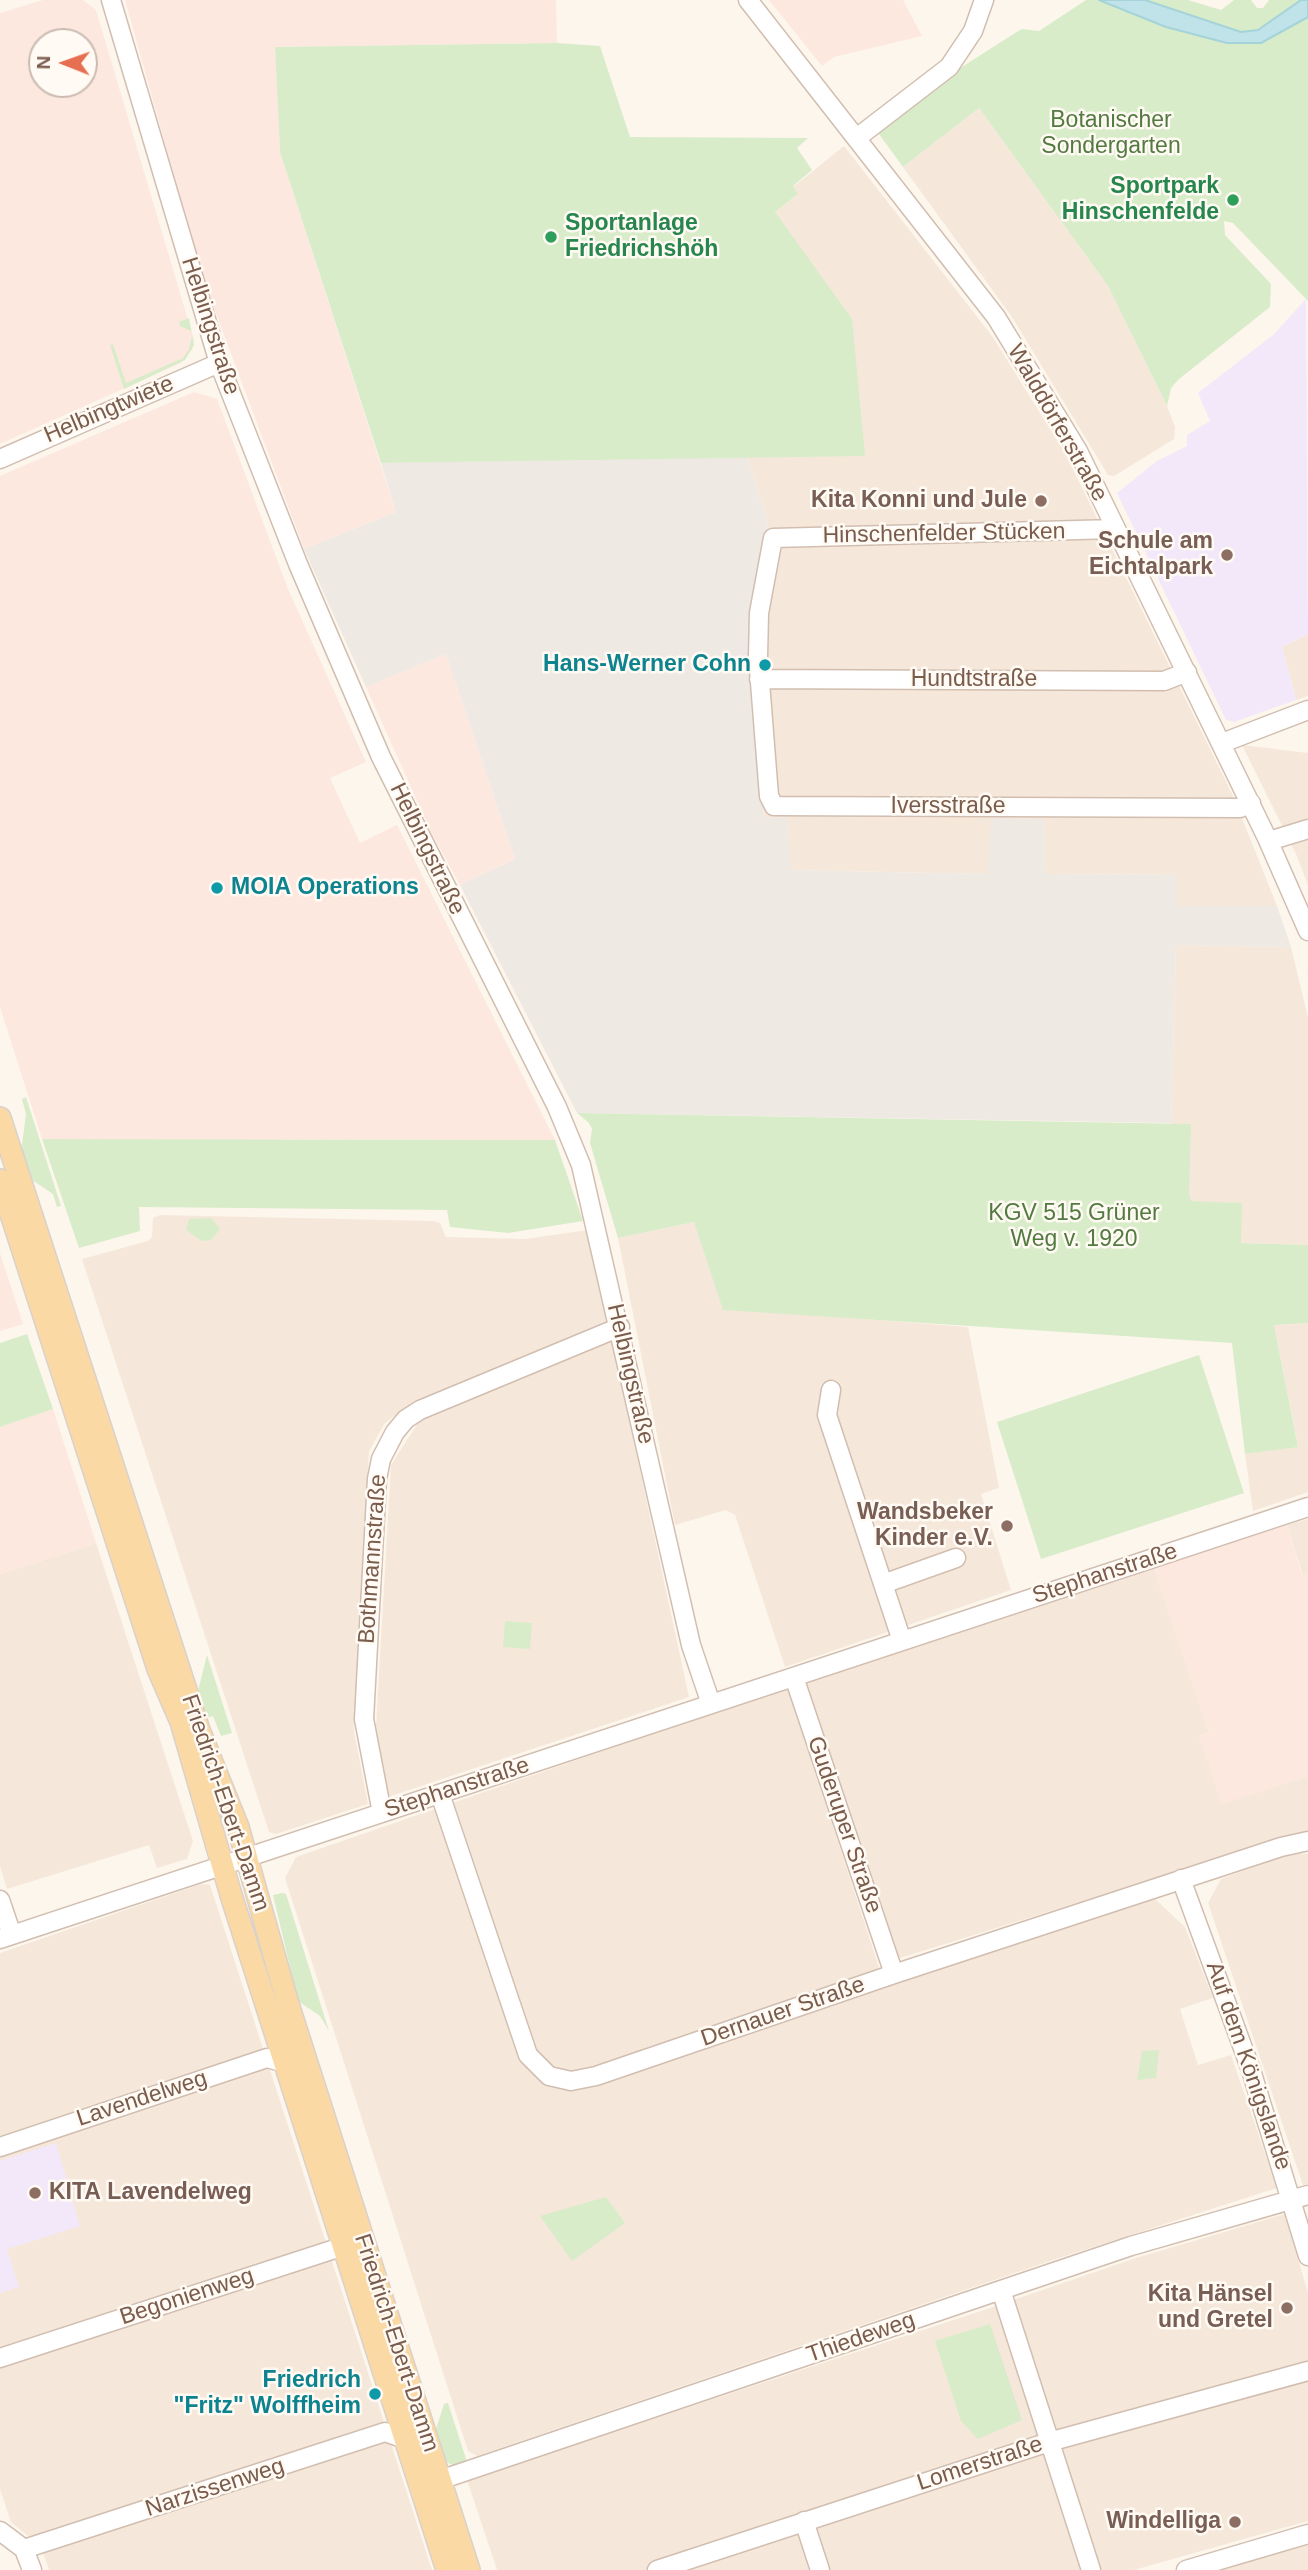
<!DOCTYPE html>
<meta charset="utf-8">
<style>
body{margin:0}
#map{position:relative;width:1308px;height:2570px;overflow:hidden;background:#fdf6ec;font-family:Helvetica,sans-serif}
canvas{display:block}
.north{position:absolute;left:28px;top:28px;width:70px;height:70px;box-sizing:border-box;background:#fffaf3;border:2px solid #cabbb1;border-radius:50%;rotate:271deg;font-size:19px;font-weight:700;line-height:28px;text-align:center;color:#7a5c4d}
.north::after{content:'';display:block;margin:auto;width:24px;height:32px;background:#e76f51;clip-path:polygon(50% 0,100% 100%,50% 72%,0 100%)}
</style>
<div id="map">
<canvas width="1308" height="2570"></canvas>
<div class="north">N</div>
</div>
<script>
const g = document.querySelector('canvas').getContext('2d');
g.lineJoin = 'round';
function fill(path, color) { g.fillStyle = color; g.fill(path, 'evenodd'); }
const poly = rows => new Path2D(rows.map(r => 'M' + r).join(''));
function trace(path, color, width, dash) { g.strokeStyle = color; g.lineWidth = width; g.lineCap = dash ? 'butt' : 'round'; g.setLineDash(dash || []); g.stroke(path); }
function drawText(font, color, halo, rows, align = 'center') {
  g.font = font + ' Helvetica,sans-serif'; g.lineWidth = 5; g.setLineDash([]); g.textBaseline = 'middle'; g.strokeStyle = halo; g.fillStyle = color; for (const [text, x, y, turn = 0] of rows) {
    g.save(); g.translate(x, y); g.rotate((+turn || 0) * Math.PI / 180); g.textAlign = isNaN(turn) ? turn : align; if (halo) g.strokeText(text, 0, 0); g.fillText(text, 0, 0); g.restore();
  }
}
fill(poly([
 [979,108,1108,286,1167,406,1175,427,1174,439,1114,476,1108,475,1012,317,903,167],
 [844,146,992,336,1065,453,1234,798,1277,906,1177,906,1177,875,1045,874,1044,819,988,874,790,870,787,818,764,817,752,686,768,524,747,456,865,456,775,212,797,195,793,187],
 [1308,634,1308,696,1296,700,1282,647],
 [1242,745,1308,753,1308,885,1296,854],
 [1176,945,1291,947,1308,1018,1308,1245,1241,1243,1191,1201,1171,1123],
 [160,1215,433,1221,440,1223,446,1237,525,1239,588,1230,608,1322,413,1402,385,1423,369,1451,354,1731,368,1804,276,1834,269,1832,82,1259,148,1241,152,1237,153,1218],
 [694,1222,851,1318,968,1327,999,1488,981,1494,1011,1590,785,1667,735,1515,726,1510,675,1525,618,1238],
 [1308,1323,1308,1492,1253,1511,1245,1454,1298,1446,1274,1325],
 [612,1341,689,1697,388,1797,376,1726,391,1465,420,1420],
 [1308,1519,1308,1574,1303,1576,1287,1525],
 [96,1543,193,1841,187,1859,157,1868,149,1845,7,1889,0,1866,0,1574],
 [1154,1568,1209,1732,1200,1736,1222,1803,1308,1776,1308,1836,1288,1837,897,1959,803,1683],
 [788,1687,884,1983,1154,1898,1185,1927,1213,1998,1180,2009,1198,2065,1231,2055,1277,2188,1056,2259,477,2456,468,2451,285,1878,296,1857],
 [1291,1853,1308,1854,1308,2184,1303,2185,1208,1903,1221,1879],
 [201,1884,210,1885,432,2570,49,2570,41,2547,11,2522,0,2489,0,1953],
 [1285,2214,1308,2293,1308,2521,1134,2570,1100,2570,1010,2301,1136,2258],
 [996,2306,1082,2570,497,2570,467,2480],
 [1308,2545,1308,2570,1213,2570]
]), '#f5e8da');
fill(poly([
 [43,0,83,0,96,10,194,340,192,350,181,363,0,444,0,13],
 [42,42,84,42,84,84,42,84],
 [125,0,556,0,557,43,275,47,280,152,396,512,304,549,202,276],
 [769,0,903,0,922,36,834,57,822,66],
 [194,392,217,399,288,589,366,762,330,778,360,843,397,825,555,1140,42,1139,0,1007,0,476],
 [446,654,515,859,460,885,432,834,366,687],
 [0,1253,23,1324,0,1331],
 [53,1409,96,1543,0,1574,0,1427],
 [1287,1525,1302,1575,1308,1574,1308,1776,1222,1804,1199,1736,1209,1732,1154,1568]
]), '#fde8e0');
fill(poly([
 [747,456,768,524,752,686,764,817,787,818,791,870,988,874,991,818,1044,819,1045,874,1177,875,1177,906,1277,906,1291,947,1176,945,1171,1123,577,1113,460,885,515,859,446,654,366,687,304,549,396,512,381,463]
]), '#efe9e4');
fill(poly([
 [1306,299,1308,634,1282,647,1296,700,1234,722,1226,720,1117,493,1157,461,1187,446,1187,435,1210,421,1198,393,1273,335],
 [56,2143,80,2226,7,2249,19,2287,0,2293,0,2161]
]), '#f3e8fa');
fill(poly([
 [1086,0,1188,0,1221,10,1234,0,1251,0,1257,8,1263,8,1269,0,1308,0,1308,301,1233,223,1224,221,1225,235,1271,284,1270,307,1179,379,1171,388,1167,406,1108,286,979,108,903,167,876,130,951,74,1015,33,1022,29,1039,31],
 [557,43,600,46,630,137,808,138,797,148,812,170,793,186,798,194,775,212,852,319,865,456,381,463,280,152,275,47],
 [189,318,194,345,185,360,124,389,110,345,113,344,126,383,183,358,189,349,192,336,191,331,180,326,179,322],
 [26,1097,61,1206,57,1207,53,1194,29,1178,21,1152,26,1114,22,1099],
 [577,1113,1191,1124,1189,1192,1191,1201,1242,1203,1241,1243,1308,1245,1308,1323,1274,1325,1298,1447,1245,1454,1232,1343,723,1310,694,1222,618,1238,590,1143,592,1129,589,1123],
 [42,1139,555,1140,583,1221,508,1233,450,1227,447,1210,139,1207,140,1231,79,1248],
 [211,1218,220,1229,211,1240,202,1241,186,1230,189,1219],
 [27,1334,53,1409,0,1427,0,1343],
 [1199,1355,1244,1493,1041,1559,997,1422],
 [505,1621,532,1623,530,1649,503,1647],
 [207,1655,232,1733,221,1736,213,1716,207,1718,196,1699],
 [282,1893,286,1894,329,2031,320,2016,298,2001,273,1895],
 [1159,2050,1156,2078,1137,2080,1142,2051],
 [606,2197,625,2223,572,2261,540,2216],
 [990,2324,1022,2420,978,2439,961,2421,935,2341],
 [448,2403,468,2465,456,2467,443,2460,435,2432,444,2404]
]), '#d8ecc9');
const water = poly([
 [1099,0,1145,0,1241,32,1258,30,1301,0,1308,0,1308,17,1261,43,1227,43,1166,27,1099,0]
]);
fill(water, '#bfe3e8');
trace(water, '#a5d3da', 2);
const minor = poly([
 [111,0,219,363,298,564,381,757,557,1107,581,1165,691,1645,711,1704],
 [748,0,996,317,1078,451,1267,838,1308,931],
 [858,137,949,67,973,31,984,0],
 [0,459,219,363],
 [1116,529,773,538,759,613,758,657,769,796,774,806,1240,808,1251,803],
 [759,679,1164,681,1187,672],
 [1222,743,1308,710],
 [1269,841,1308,829],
 [831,1390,827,1415,902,1641],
 [883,1584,956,1558],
 [794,1677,894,1974],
 [440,1794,528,2055,549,2076,571,2081,596,2076,894,1974,1281,1847,1308,1841],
 [382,1813,364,1719,377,1479,381,1459,395,1432,406,1419,420,1410,620,1327],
 [1181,1879,1251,2070,1308,2256],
 [0,1900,12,1935],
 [0,1939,1308,1507],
 [0,2147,267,2058,285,2063],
 [1001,2290,1091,2570],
 [0,2358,344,2246,354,2254],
 [429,2479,440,2480,1131,2246,1308,2195],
 [804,2521,820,2570],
 [0,2531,24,2549,32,2570],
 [24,2549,385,2432,405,2439],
 [657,2570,1049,2442,1308,2371],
 [1186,2570,1308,2534]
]);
const major = poly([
 [0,1118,199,1730,238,1827,288,2004,469,2570],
 [0,1180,158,1669,181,1722,231,1895,447,2570]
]);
trace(minor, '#d1beb0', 21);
trace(major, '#dad1cd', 24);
trace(minor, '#fff', 18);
trace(major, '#fbd9a5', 21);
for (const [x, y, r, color] of [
 [1233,200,7,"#2e9e5b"],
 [551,237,7,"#2e9e5b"],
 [1041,501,7,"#8d6e63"],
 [1227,555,7,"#8d6e63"],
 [765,665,7,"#0f9aa8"],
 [217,888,7,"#0f9aa8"],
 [1007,1526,7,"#8d6e63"],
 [35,2193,7,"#8d6e63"],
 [1287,2308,7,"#8d6e63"],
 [375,2394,7,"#0f9aa8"],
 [1235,2522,7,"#8d6e63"]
]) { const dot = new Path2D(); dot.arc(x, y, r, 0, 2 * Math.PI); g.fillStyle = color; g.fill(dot); trace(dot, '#fffaf3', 2.5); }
drawText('23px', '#537a41', '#fffaf3', [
 ["Botanischer",1111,121],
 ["Sondergarten",1111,147],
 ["KGV 515 Grüner",1074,1214],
 ["Weg v. 1920",1074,1240]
]);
drawText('bold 23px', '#27864d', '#fffaf3', [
 ["Sportpark",1219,187],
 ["Hinschenfelde",1219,213],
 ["Sportanlage",565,224,"left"],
 ["Friedrichshöh",565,250,"left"]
], 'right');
drawText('23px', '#7a5c4d', '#fffaf3', [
 ["Helbingstraße",210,326,72],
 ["Helbingtwiete",109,410,-23],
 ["Walddörferstraße",1057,423,60],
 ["Hinschenfelder Stücken",944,534,-1],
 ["Hundtstraße",974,680],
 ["Iversstraße",948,807],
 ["Helbingstraße",427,849,64],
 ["Helbingstraße",630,1374,77],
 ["Bothmannstraße",373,1559,-86],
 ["Stephanstraße",1105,1574,-18],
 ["Stephanstraße",457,1788,-18],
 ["Friedrich-Ebert-Damm",225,1803,71],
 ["Guderuper Straße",844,1825,71],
 ["Dernauer Straße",783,2012,-19],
 ["Auf dem Königslande",1248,2066,71],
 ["Lavendelweg",142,2099,-18],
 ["Begonienweg",187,2297,-18],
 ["Thiedeweg",861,2338,-19],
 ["Friedrich-Ebert-Damm",396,2343,72],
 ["Lomerstraße",980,2464,-18],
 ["Narzissenweg",215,2488,-18]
]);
drawText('bold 23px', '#785e54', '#fffaf3', [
 ["Kita Konni und Jule",1027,501],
 ["Schule am",1213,542],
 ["Eichtalpark",1213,568],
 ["Wandsbeker",993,1513],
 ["Kinder e.V.",993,1539],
 ["KITA Lavendelweg",49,2193,"left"],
 ["Kita Hänsel",1273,2295],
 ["und Gretel",1273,2321],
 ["Windelliga",1221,2522]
], 'right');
drawText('bold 23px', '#0d838f', '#fffaf3', [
 ["Hans-Werner Cohn",751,665],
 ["MOIA Operations",231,888,"left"],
 ["Friedrich",361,2381],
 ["\"Fritz\" Wolffheim",361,2407]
], 'right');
</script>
